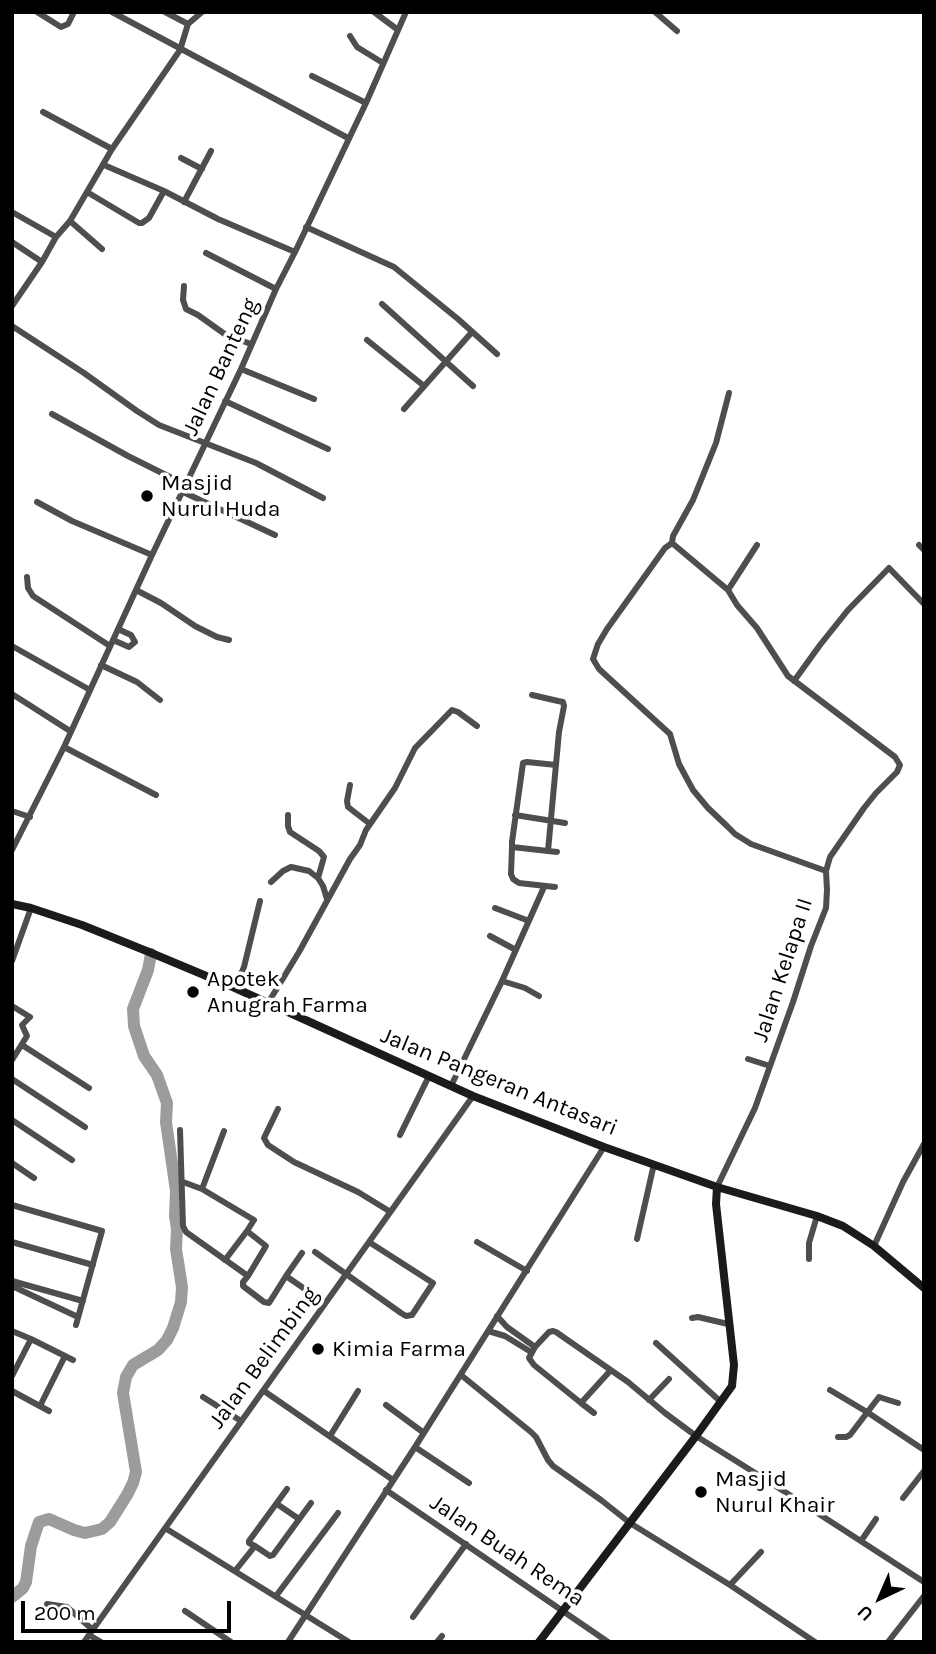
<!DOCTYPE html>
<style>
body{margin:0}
#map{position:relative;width:936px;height:1654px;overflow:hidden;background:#fff;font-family:Karla,sans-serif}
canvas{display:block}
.frame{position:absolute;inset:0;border:14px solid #000;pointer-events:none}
.north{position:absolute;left:845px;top:1563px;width:70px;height:70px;-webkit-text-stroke:5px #fff;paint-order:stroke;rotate:224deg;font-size:19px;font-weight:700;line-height:28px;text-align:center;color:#000}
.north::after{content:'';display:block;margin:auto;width:24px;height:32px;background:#000;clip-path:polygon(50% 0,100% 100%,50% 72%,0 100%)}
.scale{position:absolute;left:21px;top:1601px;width:210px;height:32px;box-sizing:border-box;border:4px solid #000;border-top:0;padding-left:9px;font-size:21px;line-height:24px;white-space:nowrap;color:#000;-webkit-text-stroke:5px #fff;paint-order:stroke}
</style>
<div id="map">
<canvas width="936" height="1654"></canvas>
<div class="frame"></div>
<div class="north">U</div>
<div class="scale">200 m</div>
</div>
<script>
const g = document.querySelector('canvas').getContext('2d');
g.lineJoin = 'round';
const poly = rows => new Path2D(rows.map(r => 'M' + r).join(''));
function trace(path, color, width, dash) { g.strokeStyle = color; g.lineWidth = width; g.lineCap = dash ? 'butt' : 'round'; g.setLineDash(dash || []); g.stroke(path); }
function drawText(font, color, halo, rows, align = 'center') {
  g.font = font + ' Karla,sans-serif'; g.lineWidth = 7; g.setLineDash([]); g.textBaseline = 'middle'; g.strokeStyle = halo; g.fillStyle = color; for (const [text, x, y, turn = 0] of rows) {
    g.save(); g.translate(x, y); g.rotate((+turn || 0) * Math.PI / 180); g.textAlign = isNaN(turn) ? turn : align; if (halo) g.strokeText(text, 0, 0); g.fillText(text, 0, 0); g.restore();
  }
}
trace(poly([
 [12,1597,23,1588,26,1582,31,1546,39,1522,49,1519,74,1530,85,1533,102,1529,110,1522,127,1495,133,1483,136,1472,123,1393,126,1377,133,1365,158,1350,167,1340,173,1328,181,1302,182,1287,176,1249,177,1229,175,1216,176,1191,166,1122,167,1103,157,1075,144,1056,134,1026,133,1009,148,970,151,954]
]), '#9c9c9c', 12);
trace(poly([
 [37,12,61,27,68,24,74,12],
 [112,12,348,138],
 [165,12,188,24],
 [374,12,398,30],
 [655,12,677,31],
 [350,36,357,47,383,63],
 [312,76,366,103],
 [43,112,112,149],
 [181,158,202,169],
 [164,191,218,219,295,252],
 [87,192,139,223,142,223,149,218,164,191,104,165],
 [184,202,211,151],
 [12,212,56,237],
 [70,221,102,249],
 [306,227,394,267,458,319,497,354],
 [12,242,42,262],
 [206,253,276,289],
 [184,286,183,300,186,309,198,315,226,335,251,344],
 [382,304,473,386],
 [12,306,42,262,56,237,70,221,112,149,180,50,188,24,202,12],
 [12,326,84,373,137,411,159,425,256,463,323,498],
 [367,340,424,386],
 [241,369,314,399],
 [729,393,716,443,693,500,673,536,672,543,665,548,607,629,598,644,593,659,599,669,670,734,679,764,693,790,708,808,727,826,735,834,751,844,826,871],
 [225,401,328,449],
 [404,409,472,332],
 [52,414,128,456,186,485],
 [183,492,275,535],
 [37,502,72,521,152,555],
 [672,543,728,590,737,605,757,628,788,676,895,757,900,765,897,772,876,793,864,808,830,857,826,871,827,890,826,908,811,946,793,1002,755,1108,717,1187],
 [919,545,924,550],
 [27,577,28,588,33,596,110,646],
 [136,590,161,603,195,626,217,637,229,640],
 [728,590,757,545],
 [113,640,129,647,135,642,131,635,118,629],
 [12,646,90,690],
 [101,665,137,682,160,700],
 [794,681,820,645,848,610,889,568,924,604],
 [12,694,70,731],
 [532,695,558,701,563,702,564,706,559,732,548,851,557,852],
 [64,747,156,795],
 [350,785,347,801,348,807,370,824],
 [12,811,30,817],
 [288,815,288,826,290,832,319,851,324,857,318,878,323,886,327,899],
 [515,815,565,823],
 [512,847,511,874,513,879,519,883,555,887],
 [12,850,64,747,152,555,241,369,276,289,295,252,366,103,406,12],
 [548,851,512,847,512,842,523,763,527,762,556,765],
 [271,882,283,871,291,867,309,871,318,878],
 [495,908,529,921],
 [490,936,516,950],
 [12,961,31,908],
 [502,981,525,988,539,996],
 [235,988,244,967,260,901],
 [268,1003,299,952,350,859,360,845,366,830,395,788,415,748,452,710,458,712,477,726],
 [12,1006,30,1017,22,1025,27,1036,12,1060],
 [22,1045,89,1088],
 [748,1059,770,1066],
 [12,1079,85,1127],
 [451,1086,502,981,544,887],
 [278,1109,264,1138,268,1145,294,1162,358,1192,389,1211],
 [12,1120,72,1160],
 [180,1130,183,1226,186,1232,248,1276,243,1282,243,1286,264,1302,269,1303,286,1276,325,1303],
 [224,1131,202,1189,254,1220,247,1231,266,1246,248,1276],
 [400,1135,429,1076],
 [12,1163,34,1178],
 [183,1182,202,1189],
 [12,1205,102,1231,76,1325],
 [637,1239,654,1164],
 [12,1242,93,1265],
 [477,1242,527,1271],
 [874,1246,903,1182,924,1144],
 [315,1252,401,1313,406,1316,412,1315,433,1283,369,1242],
 [809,1259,809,1243,817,1216],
 [225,1260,247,1231],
 [286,1276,302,1253],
 [12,1281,83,1301],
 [12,1286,78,1317],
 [497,1316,507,1327,535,1347],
 [692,1318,698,1317,728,1324],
 [12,1331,31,1339,12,1376],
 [488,1331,505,1336,531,1352],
 [31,1339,73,1360],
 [656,1343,721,1402],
 [610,1371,581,1403,534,1365,529,1358,535,1347,549,1332,553,1331,556,1332,628,1382,665,1413,696,1436,768,1481,924,1582],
 [461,1375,531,1432,536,1437,548,1460,553,1466,601,1500,630,1523,730,1585,815,1642],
 [830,1390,867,1412,924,1450],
 [12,1391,49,1411],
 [264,1391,393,1480],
 [203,1397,241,1421],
 [649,1400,669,1379],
 [581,1403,594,1413],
 [386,1405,424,1433],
 [40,1406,65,1356],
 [330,1436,358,1391],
 [838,1437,846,1437,850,1435,879,1397,898,1403],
 [415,1447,469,1483],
 [386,1490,608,1642],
 [903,1498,924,1471],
 [277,1504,299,1519],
 [165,1528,349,1642],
 [861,1541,876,1519],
 [255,1546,270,1556,273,1555,311,1503],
 [235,1571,255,1546,249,1543,249,1541,287,1489],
 [730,1585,761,1552],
 [276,1596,338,1513],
 [47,1604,67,1607,93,1630],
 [185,1611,231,1642],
 [413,1617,466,1544],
 [89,1635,101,1642],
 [84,1642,473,1096],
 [288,1642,415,1447,604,1147],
 [437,1642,442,1636],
 [888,1642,924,1596]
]), '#4e4e4e', 6);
trace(poly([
 [12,904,31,908,82,925,149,952,235,988,473,1096,604,1147,717,1187,817,1216,843,1226,874,1246,924,1288],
 [539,1642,696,1436,732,1386,734,1365,716,1204,717,1187]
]), '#1b1b1b', 8);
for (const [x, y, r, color] of [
 [147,496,7,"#000"],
 [193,992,7,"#000"],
 [318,1349,7,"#000"],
 [701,1492,7,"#000"]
]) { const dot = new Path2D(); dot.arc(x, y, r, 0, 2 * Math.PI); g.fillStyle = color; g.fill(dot); trace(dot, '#fff', 2.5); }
drawText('23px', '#000', '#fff', [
 ["Jalan Banteng",221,367,-65],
 ["Jalan Kelapa II",783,970,-72],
 ["Jalan Pangeran Antasari",499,1082,22],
 ["Jalan Belimbing",264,1358,-54],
 ["Jalan Buah Rema",507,1551,34]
]);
drawText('23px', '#000', '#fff', [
 ["Masjid",161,483],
 ["Nurul Huda",161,509],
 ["Apotek",207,979],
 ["Anugrah Farma",207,1005],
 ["Kimia Farma",332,1349],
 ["Masjid",715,1479],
 ["Nurul Khair",715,1505]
], 'left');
</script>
